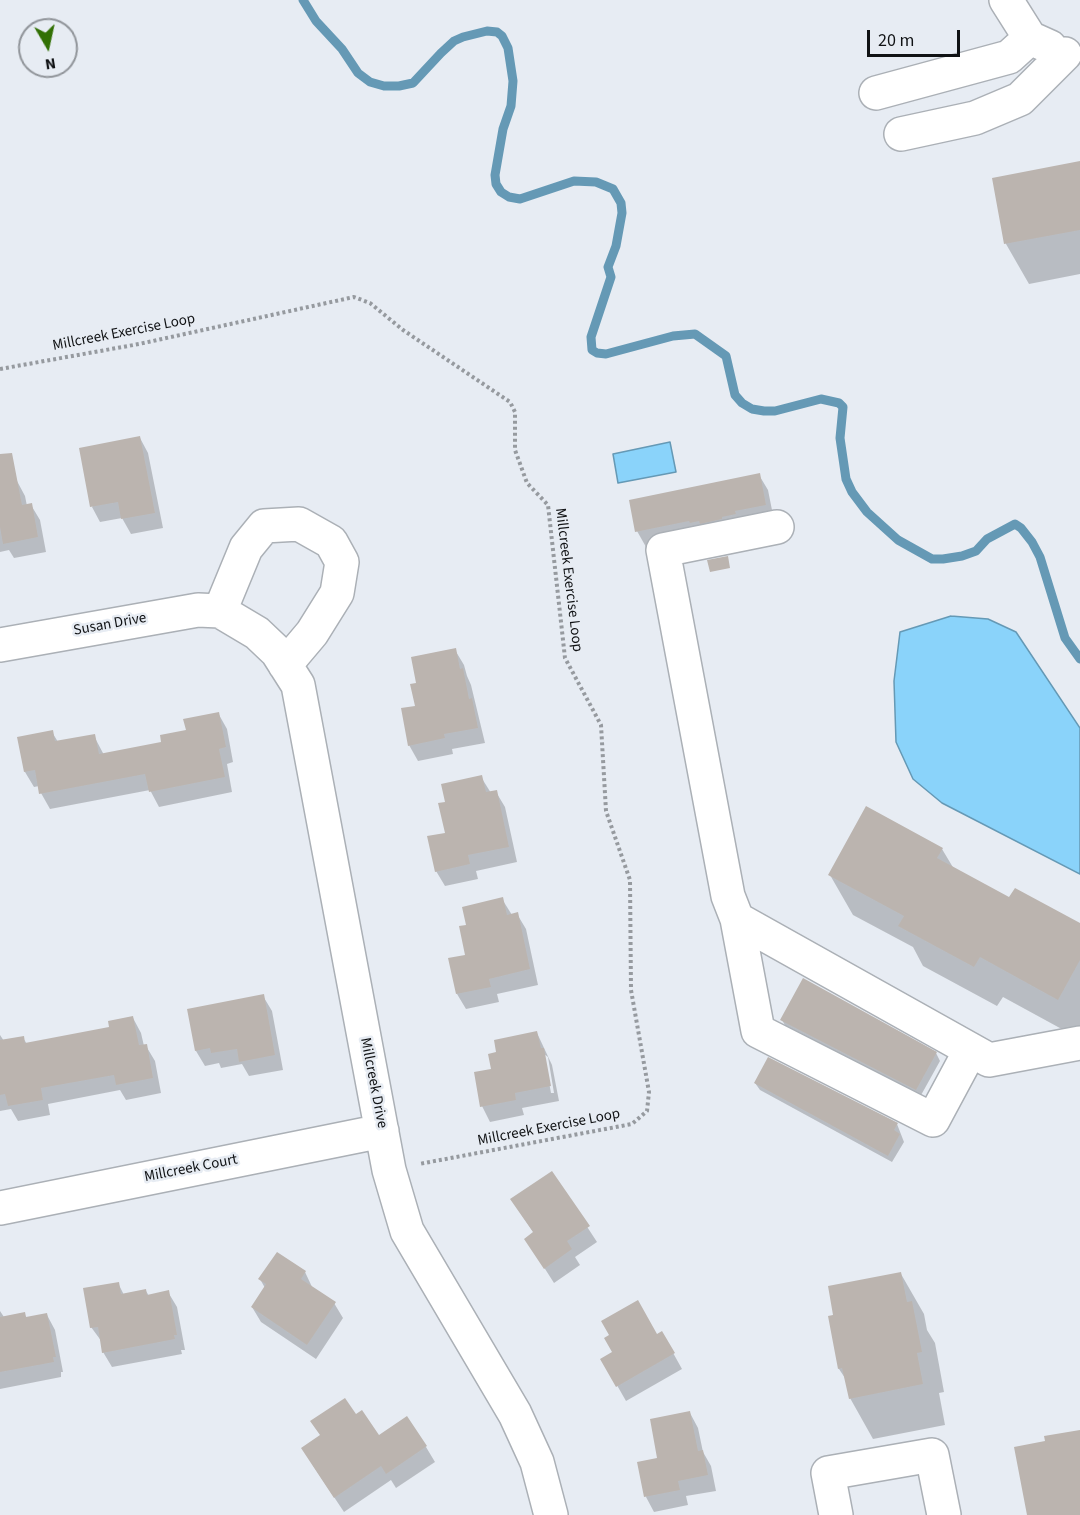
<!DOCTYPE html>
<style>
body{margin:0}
#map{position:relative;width:1080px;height:1515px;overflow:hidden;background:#e7ecf3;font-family:"Source Sans 3",sans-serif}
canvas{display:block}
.north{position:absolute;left:18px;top:18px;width:60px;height:60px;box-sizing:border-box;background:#e7ecf3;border:2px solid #91959a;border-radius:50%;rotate:171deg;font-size:16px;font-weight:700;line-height:24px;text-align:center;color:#101214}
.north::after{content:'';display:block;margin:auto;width:21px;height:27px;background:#327004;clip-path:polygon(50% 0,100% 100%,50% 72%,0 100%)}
.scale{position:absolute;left:867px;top:30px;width:93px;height:27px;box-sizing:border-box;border:3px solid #101214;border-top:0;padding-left:8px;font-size:18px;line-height:21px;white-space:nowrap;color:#101214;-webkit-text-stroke:4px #e7ecf3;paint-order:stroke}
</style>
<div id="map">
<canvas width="1080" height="1515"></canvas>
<div class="north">N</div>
<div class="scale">20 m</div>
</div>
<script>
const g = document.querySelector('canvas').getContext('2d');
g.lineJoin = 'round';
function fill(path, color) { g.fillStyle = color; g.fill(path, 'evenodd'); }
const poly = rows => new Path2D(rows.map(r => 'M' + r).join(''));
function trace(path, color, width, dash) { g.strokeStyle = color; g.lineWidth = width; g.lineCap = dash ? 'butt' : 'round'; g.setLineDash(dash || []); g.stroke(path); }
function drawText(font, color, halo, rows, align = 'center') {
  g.font = font + ' "Source Sans 3",sans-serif'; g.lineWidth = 5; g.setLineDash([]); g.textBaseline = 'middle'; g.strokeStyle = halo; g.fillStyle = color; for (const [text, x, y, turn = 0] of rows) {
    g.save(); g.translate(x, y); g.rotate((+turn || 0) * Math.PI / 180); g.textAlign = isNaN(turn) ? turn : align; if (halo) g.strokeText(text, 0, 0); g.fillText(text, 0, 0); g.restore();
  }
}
const water = poly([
 [670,442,676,472,618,483,613,454,670,442],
 [951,616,988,619,1016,632,1080,728,1080,874,942,803,913,779,896,742,894,681,900,632,951,616]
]);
fill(water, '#8ad3fa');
trace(water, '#6599b5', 1.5);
fill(poly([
 [1080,163,1080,274,1029,284,1006,244,994,179],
 [140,438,148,453,163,528,131,534,122,518,100,522,92,507],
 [759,475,768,490,774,520,646,547,637,531],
 [17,481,25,496,27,506,31,505,40,520,46,552,14,558,9,550,0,552,0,484],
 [455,650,464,665,467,676,471,685,485,743,452,749,453,754,418,761,409,745,416,707,418,684],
 [218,713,227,729,233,762,227,764,232,792,159,807,150,790,50,809,41,793,39,786,34,787,25,772,19,738,52,732,58,742,94,736,104,755,163,743],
 [481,777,491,793,496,792,505,807,517,862,476,871,478,879,445,886,436,871,446,834],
 [942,849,954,869,1009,899,1080,925,1080,1039,1003,997,997,1006,923,966,913,947,853,915,830,875],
 [502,899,512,915,517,914,526,929,538,985,497,994,499,1002,466,1009,457,994,467,956,468,926],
 [263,996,272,1011,283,1070,249,1076,242,1064,221,1068,219,1063,205,1066,196,1051,189,1010],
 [133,1018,141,1033,144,1046,146,1046,155,1061,161,1093,126,1100,120,1090,48,1104,50,1115,18,1121,11,1109,0,1111,0,1035,4,1041,23,1038,27,1044,111,1028],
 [782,1020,936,1053,940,1061,920,1097,786,1027],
 [537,1033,552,1065,559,1101,522,1108,524,1115,490,1122,482,1106,493,1070],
 [544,1054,548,1057,554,1093,551,1093],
 [755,1083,897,1124,904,1142,892,1162,760,1090],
 [552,1173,597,1242,575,1257,580,1265,554,1283,526,1239,534,1233,521,1214],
 [277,1254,305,1272,313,1289,334,1303,343,1318,316,1359,261,1322,252,1307,265,1288,260,1279],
 [901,1274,924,1314,927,1330,935,1343,944,1392,939,1393,945,1425,873,1439,850,1398,847,1381,839,1369,830,1317],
 [118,1283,124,1295,146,1291,149,1296,168,1292,177,1307,185,1350,181,1350,182,1354,112,1367,103,1352,102,1342,91,1327],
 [0,1311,4,1317,24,1314,27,1318,47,1315,55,1330,63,1372,61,1372,61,1377,0,1389],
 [662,1333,682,1369,626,1401,602,1359],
 [690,1413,698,1428,703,1452,711,1466,716,1491,686,1496,688,1505,654,1512,646,1497,659,1459],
 [356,1416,379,1437,426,1447,435,1462,396,1488,391,1480,344,1512,312,1464,321,1436]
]), '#0003');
trace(poly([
 [303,0,316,21,342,49,358,73,370,82,384,86,399,86,413,83,441,53,454,41,463,37,487,31,497,32,502,36,508,48,513,81,511,106,503,129,495,175,496,184,501,192,509,197,520,199,574,181,596,182,613,189,621,203,622,213,616,246,608,267,611,277,591,337,592,350,597,353,606,354,673,336,695,334,726,356,735,395,742,403,752,409,764,411,775,411,821,399,839,403,843,407,840,438,846,479,852,492,867,512,898,540,932,559,943,559,962,556,976,551,987,539,1015,524,1021,528,1032,542,1040,557,1065,638,1080,659]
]), '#6599b5', 9);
fill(poly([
 [1080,161,1080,230,1004,244,992,178],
 [140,436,155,513,121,519,118,502,90,507,79,448],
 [12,453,22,505,32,503,38,537,3,544,0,527,0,454],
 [760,473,766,505,735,511,736,514,722,517,722,519,700,524,699,521,690,523,689,521,635,532,629,500],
 [728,556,730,568,710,572,707,560],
 [456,648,460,669,463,668,469,699,472,698,478,728,444,734,445,738,408,746,401,708,415,706,410,684,416,683,411,657],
 [219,712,226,747,219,749,225,777,149,792,145,774,39,794,35,770,24,772,17,737,53,730,55,741,95,734,99,754,161,742,160,735,186,730,183,719],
 [482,775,486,792,497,790,509,847,468,855,470,864,435,872,427,836,445,833,438,803,445,802,441,784],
 [866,806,943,848,937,858,1009,897,1015,888,1080,923,1080,960,1058,1000,980,957,974,967,898,926,904,916,828,875],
 [503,897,507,915,518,912,530,969,489,979,491,987,456,994,448,958,465,955,459,926,466,925,462,907],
 [803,978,937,1052,916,1090,780,1020],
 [264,994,275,1055,239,1062,237,1049,211,1053,210,1048,195,1051,187,1009],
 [133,1016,139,1045,147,1044,153,1078,116,1085,114,1075,41,1088,43,1100,8,1106,5,1094,0,1095,0,1040,24,1036,25,1043,109,1027,108,1021],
 [537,1031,541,1048,544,1048,551,1086,515,1093,516,1100,480,1107,474,1072,491,1069,488,1054,496,1052,494,1040],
 [768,1057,898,1123,894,1130,900,1134,888,1156,754,1083],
 [552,1171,590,1226,567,1241,572,1249,544,1269,524,1239,533,1232,510,1199],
 [277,1252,306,1271,301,1279,336,1302,307,1345,251,1307,266,1284,258,1279],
 [901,1272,907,1302,912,1301,922,1352,917,1353,923,1384,849,1399,842,1368,838,1369,828,1316,833,1315,828,1286],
 [119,1282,121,1294,146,1289,147,1295,169,1290,177,1335,174,1335,175,1339,102,1353,98,1327,90,1328,83,1288],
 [638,1300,657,1334,662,1331,675,1353,616,1387,600,1359,612,1352,604,1338,609,1335,601,1321],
 [25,1312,26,1317,47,1313,56,1357,53,1357,54,1362,0,1372,0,1317],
 [345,1398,356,1414,362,1410,379,1435,407,1416,427,1446,386,1474,381,1466,334,1498,301,1448,320,1435,310,1421],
 [690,1411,698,1451,703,1450,708,1475,678,1481,680,1490,644,1497,637,1462,657,1458,650,1419],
 [1080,1430,1080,1515,1027,1515,1014,1447,1045,1441,1044,1436]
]), '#bbb4af');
const minor = poly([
 [1006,0,1030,38,1050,47],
 [876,93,1009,57,1030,38],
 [901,134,975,118,1020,99,1065,54],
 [777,527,663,550,728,896,737,919,989,1060,1080,1043],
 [220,611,246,548,264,526,299,524,331,542,342,562,337,593,312,633,285,665],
 [0,645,198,610,220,611,257,633,277,652,298,685,389,1170,407,1231,515,1414,537,1462,551,1515],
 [737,919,758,1031,933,1120,970,1051],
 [0,1208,382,1131],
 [836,1515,828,1473,932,1455,944,1515]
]);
trace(minor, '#abb0b6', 36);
trace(poly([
 [0,369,139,344,354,297,370,303,403,330,510,402,515,412,515,450,527,483,548,505,565,658,601,725,606,811,630,880,631,990,649,1092,647,1111,632,1124,419,1164]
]), '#969a9f', 4, [3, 3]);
trace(minor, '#fff', 33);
drawText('15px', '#101214', '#e7ecf3', [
 ["Millcreek Exercise Loop",124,333,-11],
 ["Millcreek Exercise Loop",568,580,83],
 ["Susan Drive",110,625,-10],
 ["Millcreek Drive",373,1083,79],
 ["Millcreek Exercise Loop",549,1128,-11],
 ["Millcreek Court",191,1169,-11]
]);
</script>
